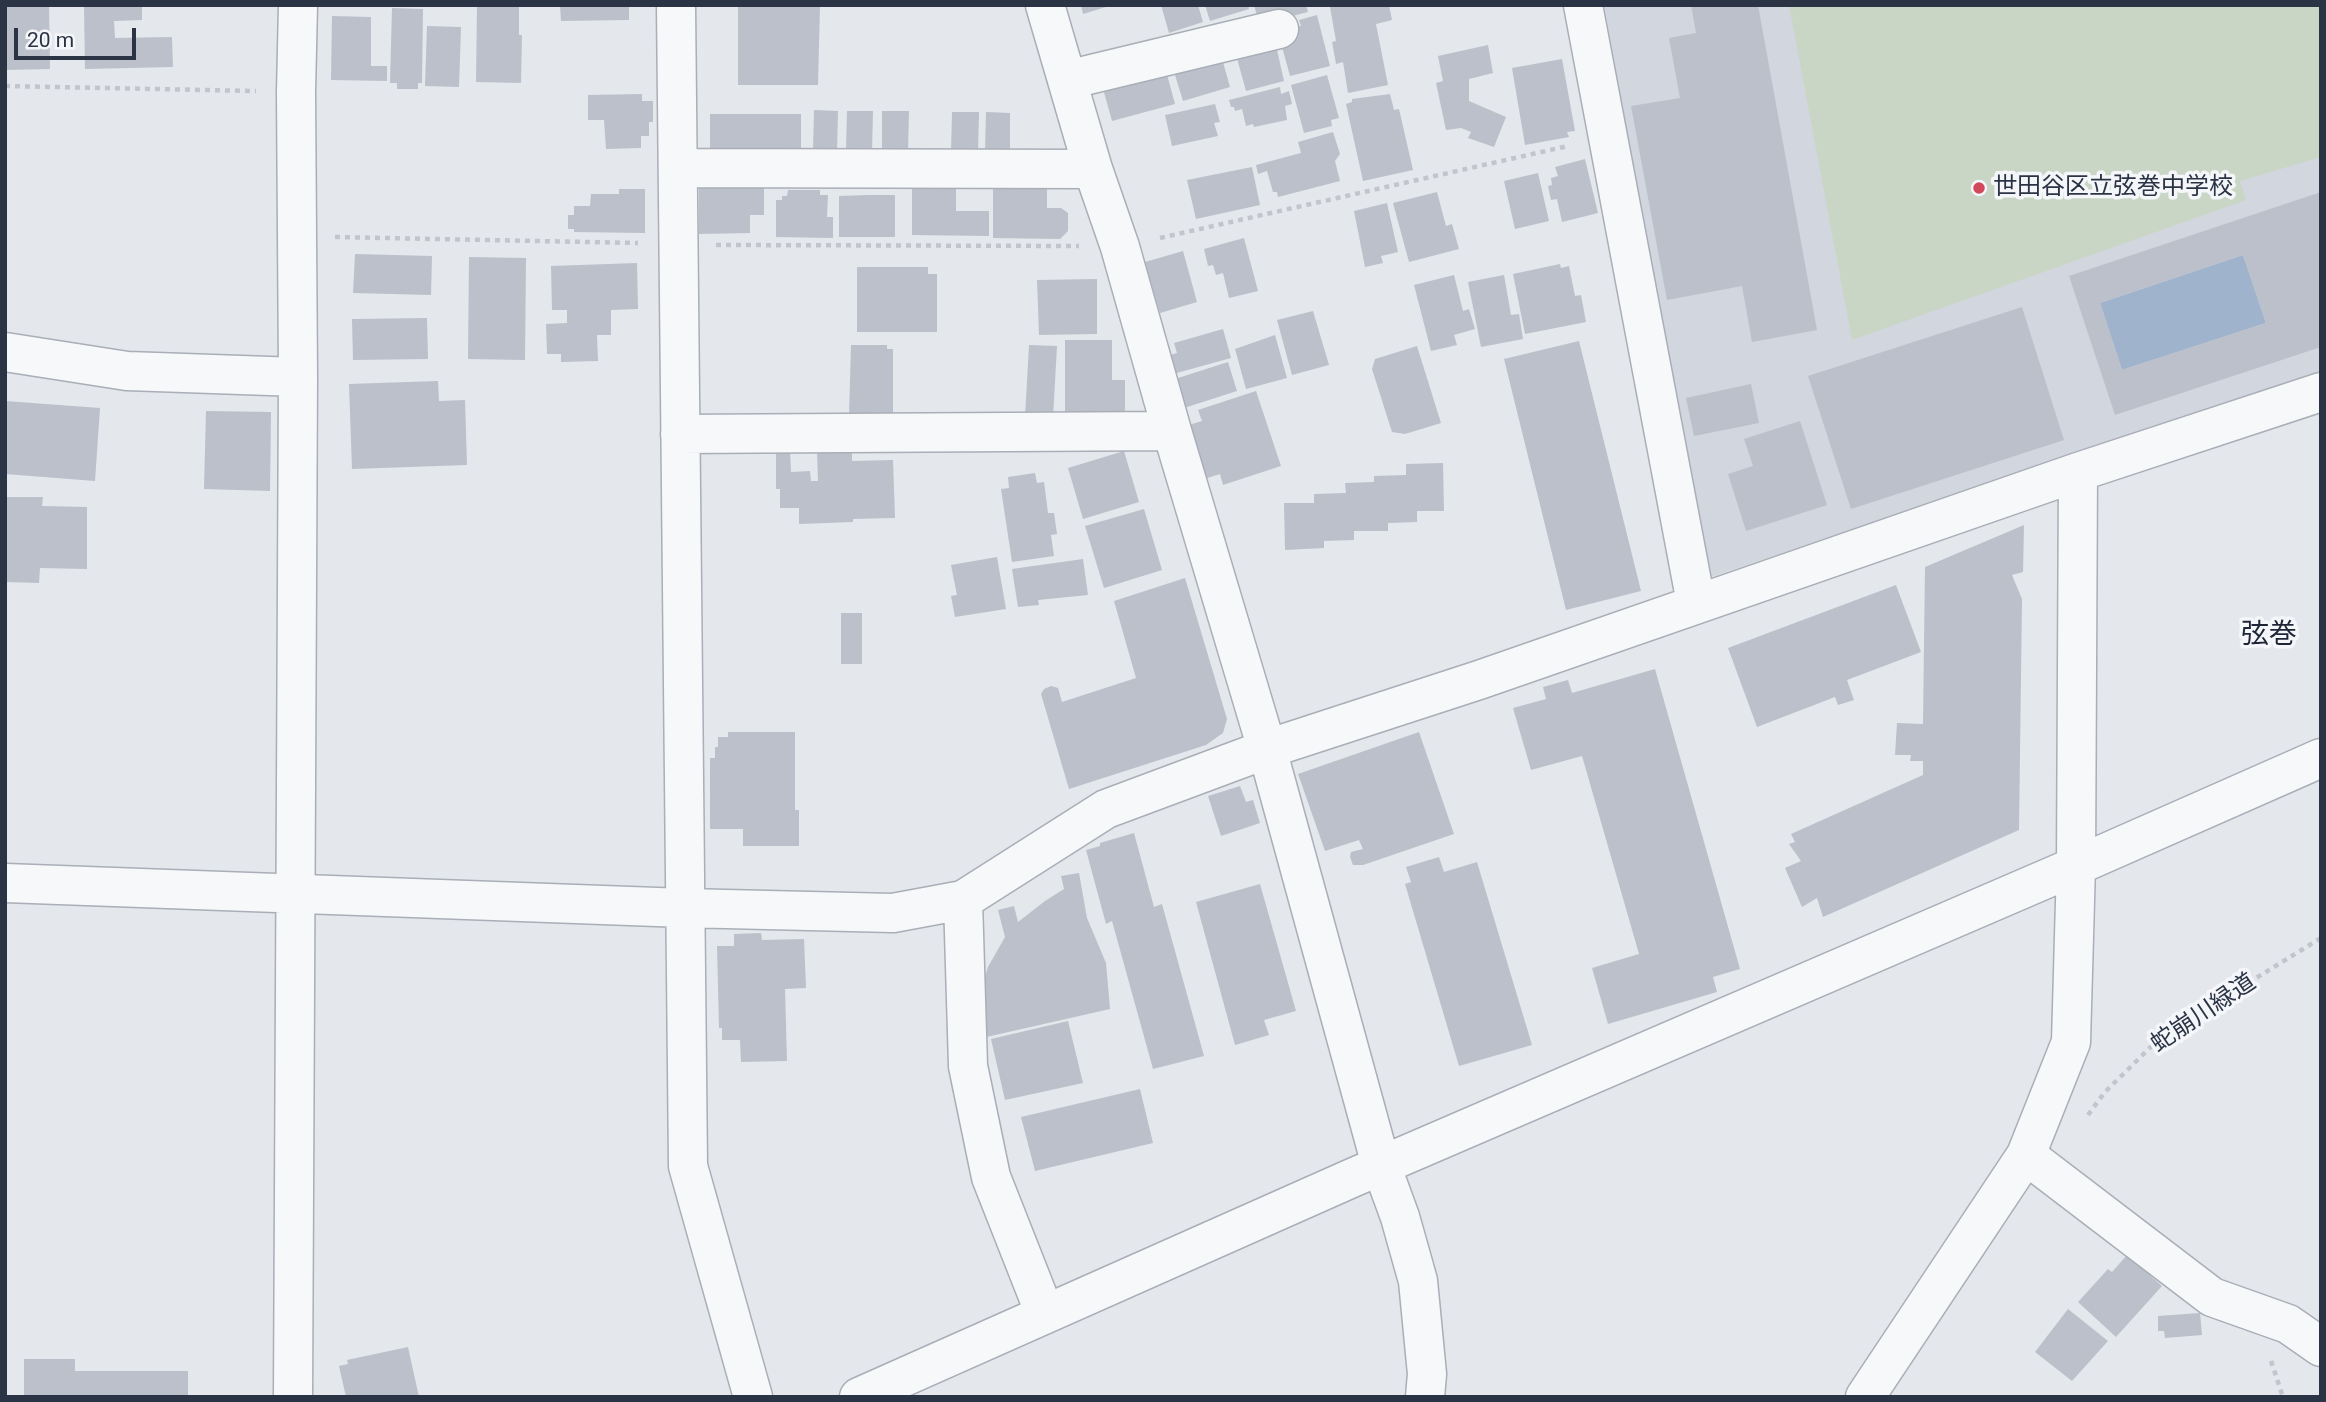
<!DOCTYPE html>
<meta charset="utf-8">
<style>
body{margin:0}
#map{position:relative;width:2326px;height:1402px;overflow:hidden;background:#e4e7ec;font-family:Roboto,sans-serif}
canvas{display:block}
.frame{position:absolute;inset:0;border:7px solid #2b3445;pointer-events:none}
.scale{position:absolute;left:14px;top:28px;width:122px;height:32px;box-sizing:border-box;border:4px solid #2b3445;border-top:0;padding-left:9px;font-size:21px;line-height:24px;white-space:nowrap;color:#2b3445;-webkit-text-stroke:5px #f4f6f9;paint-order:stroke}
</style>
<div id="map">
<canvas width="2326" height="1402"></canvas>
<div class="frame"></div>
<div class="scale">20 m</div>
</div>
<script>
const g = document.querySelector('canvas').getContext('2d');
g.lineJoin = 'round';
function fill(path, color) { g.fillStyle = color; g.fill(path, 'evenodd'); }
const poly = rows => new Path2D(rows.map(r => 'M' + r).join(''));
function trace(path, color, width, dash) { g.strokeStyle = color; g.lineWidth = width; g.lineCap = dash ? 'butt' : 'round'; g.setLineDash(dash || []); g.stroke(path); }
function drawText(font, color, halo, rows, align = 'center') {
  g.font = font + ' Roboto,"Noto Sans JP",sans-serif'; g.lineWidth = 7; g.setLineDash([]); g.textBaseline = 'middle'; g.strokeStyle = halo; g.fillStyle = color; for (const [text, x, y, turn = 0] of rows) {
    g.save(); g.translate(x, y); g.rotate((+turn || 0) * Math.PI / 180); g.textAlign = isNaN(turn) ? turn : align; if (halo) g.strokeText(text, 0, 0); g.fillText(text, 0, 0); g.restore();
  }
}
fill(poly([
 [1604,5,2321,5,2321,371,1708,578]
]), '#d2d6de');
fill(poly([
 [1789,5,2321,5,2321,157,2240,181,2246,200,1852,340]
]), '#c9d6c5');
fill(poly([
 [2243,255,2266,323,2122,370,2100,303]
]), '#9fb4cc');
fill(poly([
 [5,5,49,5,50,69,5,70],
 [84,5,142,5,142,20,114,21,115,38,172,37,173,67,85,69],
 [519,5,519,35,522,35,521,83,476,82,477,6],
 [560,5,629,5,629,20,561,21],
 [738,5,820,5,818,85,738,85],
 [1081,5,1109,5,1109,6,1083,14],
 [1161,5,1198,5,1203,22,1169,33],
 [1205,5,1248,5,1249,9,1210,21],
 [1254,5,1306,5,1308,12,1273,21,1257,16],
 [1339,5,1389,5,1392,20,1376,24,1388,85,1348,93,1343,62,1336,64,1332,42,1336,41,1330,7],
 [1691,5,1758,5,1817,330,1752,342,1742,286,1667,300,1631,106,1680,98,1669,38,1696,33],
 [392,8,423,9,422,83,418,83,418,89,397,89,397,83,390,83],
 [1317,15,1330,66,1290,76,1278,32,1301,26,1299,20],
 [332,16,371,17,371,66,387,66,387,81,331,80],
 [427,26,461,27,459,87,425,86],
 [1275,41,1284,81,1246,91,1235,51],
 [1488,45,1493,73,1469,79,1469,101,1506,117,1494,147,1468,138,1471,132,1461,128,1446,130,1436,83,1443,81,1438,56],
 [1219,48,1230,87,1183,101,1171,62],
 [1562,59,1575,131,1567,132,1569,137,1525,145,1512,68],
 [1165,67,1175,104,1112,121,1102,85],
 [1327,75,1339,118,1331,120,1332,126,1304,133,1291,85],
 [1280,87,1281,94,1289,91,1292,104,1285,106,1287,120,1254,127,1253,124,1246,126,1242,109,1235,111,1234,107,1231,107,1229,100],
 [642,94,642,101,653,101,653,122,649,122,649,136,641,136,641,148,606,149,604,120,588,120,588,95],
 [1390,94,1394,110,1399,109,1413,170,1363,181,1346,104,1352,102,1352,99],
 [1215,104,1220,122,1214,123,1218,136,1172,146,1165,115],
 [814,110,838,111,837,151,813,150],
 [847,111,873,111,872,152,846,151],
 [882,111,909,111,908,152,882,152],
 [952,112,979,112,978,153,951,152],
 [986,112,1010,113,1010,153,985,153],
 [710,114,801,114,801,150,710,150],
 [1333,132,1340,154,1335,161,1340,181,1278,197,1277,192,1273,192,1267,171,1258,174,1256,165,1301,153,1298,142],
 [1585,159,1598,213,1562,222,1557,199,1551,200,1548,186,1552,185,1551,178,1558,176,1555,167],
 [1252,167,1260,205,1196,219,1187,180],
 [1538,173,1549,221,1515,229,1504,181],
 [699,186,764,186,764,215,750,215,750,233,699,234],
 [912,187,956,187,956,211,989,211,989,236,912,235],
 [993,187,1047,187,1047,208,1061,208,1068,213,1068,231,1060,239,993,238],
 [619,189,645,189,645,233,574,232,574,229,568,229,568,215,574,215,574,206,590,206,591,194,619,194],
 [788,190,820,190,820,195,828,195,827,217,833,217,833,238,776,237,776,200,782,200,782,196,787,196],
 [1437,192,1446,226,1452,224,1459,249,1409,262,1393,203],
 [2321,192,2321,347,2115,415,2069,276],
 [2243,255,2266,323,2122,370,2100,303],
 [868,195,895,195,895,237,839,237,839,196],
 [1387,203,1398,252,1381,256,1383,263,1365,267,1354,211],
 [1244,238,1258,291,1229,298,1223,273,1216,275,1213,265,1208,266,1204,249],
 [1183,251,1197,302,1160,313,1145,262],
 [355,254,432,256,431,295,353,293],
 [469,257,526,258,525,360,468,359],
 [637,263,638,309,611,310,611,335,597,335,598,361,561,362,561,354,547,354,546,324,567,323,567,310,552,310,551,266],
 [1560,264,1561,268,1569,266,1575,296,1581,295,1586,322,1525,334,1513,274],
 [857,267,928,267,928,274,937,274,937,332,857,332],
 [1454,275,1463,311,1469,309,1475,329,1454,335,1457,345,1431,351,1414,285],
 [1504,275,1511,315,1519,314,1523,339,1481,347,1468,282],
 [1097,279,1097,334,1039,335,1037,280],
 [2022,307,2064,440,1851,509,1808,376],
 [1313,311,1329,365,1292,375,1277,320],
 [427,318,428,359,353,360,352,319],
 [1223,329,1231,358,1173,374,1167,356,1177,353,1174,343],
 [1275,335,1287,378,1246,389,1235,349],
 [1065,340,1112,340,1112,380,1125,380,1125,418,1065,418],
 [1579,341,1641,591,1566,610,1504,359],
 [851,345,887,345,887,349,893,349,893,423,849,415],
 [1029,345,1057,346,1053,418,1025,417],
 [1417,346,1441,423,1405,434,1392,432,1372,369,1375,359],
 [1228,362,1237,391,1184,408,1175,379],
 [438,381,439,401,465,400,467,465,352,469,349,384],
 [1751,384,1759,423,1694,436,1686,398],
 [1256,391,1281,466,1223,485,1220,474,1204,479,1186,426,1202,421,1198,410],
 [5,401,100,408,95,481,5,474],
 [206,411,271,412,270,491,204,489],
 [1800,421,1827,505,1746,531,1728,474,1753,466,1744,439],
 [852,449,852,461,893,460,895,518,853,519,853,522,799,524,799,508,780,508,780,489,776,489,776,450,790,450,791,472,810,471,811,481,818,481,817,450],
 [1124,451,1139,502,1083,519,1068,468],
 [1443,463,1444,511,1417,511,1417,522,1388,523,1388,531,1354,531,1354,540,1324,541,1324,548,1285,550,1284,503,1314,503,1314,494,1346,493,1345,483,1374,482,1374,476,1406,475,1406,464],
 [1035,473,1037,483,1044,482,1048,513,1054,513,1057,534,1051,535,1054,556,1012,562,1001,489,1009,488,1008,477],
 [5,497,43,497,42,506,87,507,87,569,40,568,39,583,5,582],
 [1144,509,1162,570,1104,588,1085,526],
 [2024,525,2023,572,2012,575,2022,599,2019,830,1823,917,1817,898,1802,907,1785,868,1801,861,1789,844,1795,842,1791,834,1923,775,1923,761,1910,761,1911,755,1895,755,1897,723,1923,724,1925,567],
 [997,557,1006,609,955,617,951,596,957,595,951,565],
 [1083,559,1088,595,1038,600,1039,605,1018,607,1012,569],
 [1185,578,1227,719,1223,733,1206,745,1069,789,1041,694,1044,689,1051,686,1058,688,1062,702,1136,678,1114,601],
 [1896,585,1921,652,1847,680,1854,700,1838,705,1835,697,1757,727,1728,648],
 [841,613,862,613,862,664,841,664],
 [1655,669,1740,969,1713,977,1717,992,1608,1024,1592,968,1639,954,1582,756,1531,770,1513,708,1546,699,1543,687,1568,680,1572,693],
 [728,732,795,732,795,810,799,810,799,846,743,846,743,829,710,829,710,758,715,758,715,747,718,747,718,737,728,737],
 [1419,732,1454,834,1363,865,1353,865,1350,857,1351,852,1363,849,1359,840,1325,851,1298,774],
 [1240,786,1246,802,1253,800,1260,823,1221,836,1208,796],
 [1134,833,1154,907,1162,904,1204,1056,1153,1069,1112,921,1106,924,1086,850,1100,846,1100,843],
 [1439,857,1444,872,1477,862,1532,1045,1459,1066,1405,884,1411,882,1406,867],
 [1079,873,1087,918,1106,963,1110,1009,982,1038,981,989,988,967,1005,937,998,910,1014,906,1018,922,1045,901,1064,889,1061,876],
 [1260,884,1296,1011,1264,1020,1269,1035,1235,1045,1196,902],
 [761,933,762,940,804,939,806,988,785,989,787,1061,741,1062,740,1040,722,1040,722,1028,719,1028,717,946,734,946,734,934],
 [1068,1021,1083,1083,1005,1100,991,1039],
 [1140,1089,1153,1143,1035,1171,1021,1117],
 [2127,1255,2162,1286,2116,1337,2078,1302,2108,1269,2112,1272],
 [2068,1309,2108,1341,2072,1381,2035,1352],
 [2200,1313,2202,1335,2165,1338,2164,1331,2158,1331,2158,1316],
 [408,1347,419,1397,346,1397,339,1366,348,1364,347,1360],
 [24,1359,75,1359,75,1371,188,1371,188,1397,24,1397]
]), '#bbc0ca');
const minor = poly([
 [676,5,688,1166,753,1397],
 [1045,5,1093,169,1120,247,1172,431,1267,749,1381,1165,1400,1217,1418,1281,1427,1374,1425,1397],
 [1583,5,1696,603],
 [1067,80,1279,29],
 [678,168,1093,169],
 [5,352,127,371,298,377],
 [680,434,1172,431],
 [5,883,684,908,893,913,963,900,1106,809,1267,749,1479,680,2078,472,2321,392],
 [963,900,968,1066,991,1177,1045,1314],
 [2026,1155,2212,1297,2288,1324,2321,1347],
 [293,1397,298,377,296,92,298,5],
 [859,1397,1352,1178,2076,866,2321,758],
 [1865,1397,2026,1155,2071,1042,2076,866,2078,472]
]);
trace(minor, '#a9aeb7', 41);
trace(poly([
 [5,86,256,91],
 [335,237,638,243],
 [1160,238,1568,146],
 [716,245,1079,246],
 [2088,1115,2105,1092,2162,1036,2321,938],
 [2271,1361,2283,1397]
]), '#c2c5cb', 4.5, [5, 5]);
trace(minor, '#f7f8fa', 38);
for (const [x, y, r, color] of [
 [1979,188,7,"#d1495b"]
]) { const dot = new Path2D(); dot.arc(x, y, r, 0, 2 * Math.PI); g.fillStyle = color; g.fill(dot); trace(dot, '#f4f6f9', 2.5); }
drawText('24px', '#2b3445', '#f4f6f9', [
 ["世田谷区立弦巻中学校",1993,188]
], 'left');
drawText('24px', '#2b3445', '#f4f6f9', [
 ["蛇崩川緑道",2204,1014,-34]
]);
drawText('28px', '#1d2536', '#f4f6f9', [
 ["弦巻",2269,636]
]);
</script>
